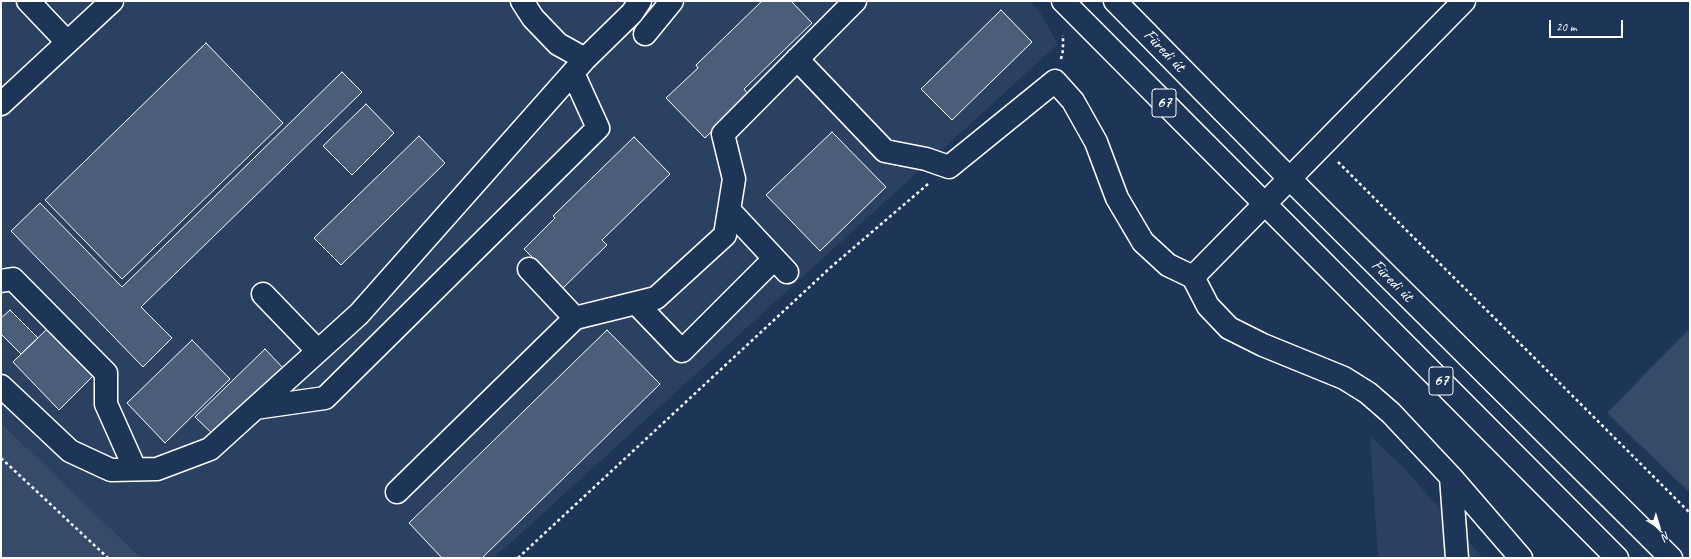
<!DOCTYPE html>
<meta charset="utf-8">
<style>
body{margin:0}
#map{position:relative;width:1691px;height:559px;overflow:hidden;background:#1d3557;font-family:Caveat,sans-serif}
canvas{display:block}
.frame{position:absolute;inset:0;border:2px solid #fff;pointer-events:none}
.north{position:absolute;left:1639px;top:507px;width:40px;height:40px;-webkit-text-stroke:3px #1d3557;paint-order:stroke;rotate:142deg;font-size:11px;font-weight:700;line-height:16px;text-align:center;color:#fff}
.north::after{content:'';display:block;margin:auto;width:14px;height:18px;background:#fff;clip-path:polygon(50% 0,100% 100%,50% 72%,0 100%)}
.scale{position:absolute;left:1549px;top:20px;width:74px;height:18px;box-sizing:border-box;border:2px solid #fff;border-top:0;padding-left:5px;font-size:12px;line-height:14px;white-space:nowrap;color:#fff;-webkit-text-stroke:3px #1d3557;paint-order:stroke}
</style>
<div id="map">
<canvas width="1691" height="559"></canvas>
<div class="frame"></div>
<div class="north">N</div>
<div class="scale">20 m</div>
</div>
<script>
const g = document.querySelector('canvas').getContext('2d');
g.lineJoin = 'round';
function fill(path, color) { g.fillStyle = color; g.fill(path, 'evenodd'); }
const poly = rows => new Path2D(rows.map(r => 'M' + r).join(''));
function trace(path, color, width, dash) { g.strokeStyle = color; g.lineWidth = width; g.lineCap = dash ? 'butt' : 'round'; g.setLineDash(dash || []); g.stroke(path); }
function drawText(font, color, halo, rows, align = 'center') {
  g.font = font + ' Caveat,sans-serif'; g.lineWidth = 3; g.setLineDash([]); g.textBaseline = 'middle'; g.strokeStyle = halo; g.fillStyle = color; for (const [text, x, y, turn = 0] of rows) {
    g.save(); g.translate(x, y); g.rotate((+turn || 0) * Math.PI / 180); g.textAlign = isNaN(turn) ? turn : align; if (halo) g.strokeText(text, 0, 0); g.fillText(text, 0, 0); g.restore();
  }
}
fill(poly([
 [1,1,1030,1,1041,14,1058,44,494,558,141,558,1,423],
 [1370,436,1404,468,1483,558,1378,558]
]), '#2a4161');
fill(poly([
 [1690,328,1690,493,1607,413],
 [1,423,141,558,1,558]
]), '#364b69');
const building = poly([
 [762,1,791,1,812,23,744,89,749,95,705,138,666,98,698,68,696,65,762,1],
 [1001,10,1032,42,952,120,921,89,1001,10],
 [206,43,283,123,122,279,45,200,206,43],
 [342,72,362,92,141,307,172,338,143,367,11,231,40,203,122,287,342,72],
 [366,104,394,133,352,175,323,146,366,104],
 [832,132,886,187,820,251,766,195,832,132],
 [419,136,445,163,341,265,314,238,419,136],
 [634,137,670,174,602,240,607,245,563,288,524,249,555,218,553,216,634,137],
 [10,310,38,338,21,354,1,334,1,318,10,310],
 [47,329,93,376,59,410,13,362,47,329],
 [607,330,660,384,482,558,442,558,409,523,607,330],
 [192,340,230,379,165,443,127,403,192,340],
 [265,349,286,371,217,438,195,417,265,349]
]);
fill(building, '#4a5d79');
trace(building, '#fff', 1);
const minor = poly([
 [28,1,67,42],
 [522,1,533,18,558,44,585,59],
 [645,34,672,1],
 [797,59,885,151,926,159,949,167,1055,81,1073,101,1096,142,1117,198,1143,242,1168,265,1193,277,1208,306,1229,328,1263,345,1344,378,1368,393,1391,413,1451,477,1521,558],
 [1,104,112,1],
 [729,210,787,272],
 [529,269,575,318],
 [1193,277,1464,1],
 [1,281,13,279,106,373,106,404,135,469],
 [263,294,318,351],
 [636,303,682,351,774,259],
 [1,386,70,451,111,470,157,469,210,449,359,314,585,59,632,13,640,1],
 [255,408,325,398,598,128,573,73],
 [1451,477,1457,558],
 [397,492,575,318,656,298,725,235,734,179,723,134,855,1]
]);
const major = poly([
 [1063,1,1617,558],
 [1115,1,1290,179,1671,558]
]);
trace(minor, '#fff', 25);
trace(major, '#fff', 25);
trace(poly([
 [1061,59,1063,50,1063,35],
 [1338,162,1690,513],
 [1,458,108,558],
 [518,558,831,267,928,184]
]), '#fff', 2.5, [3, 3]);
trace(minor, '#1d3557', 22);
trace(major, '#1d3557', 22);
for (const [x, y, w] of [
 [1164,103,24],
 [1441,381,24]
]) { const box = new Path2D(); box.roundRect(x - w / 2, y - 14, w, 28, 3); g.fillStyle = '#1d3557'; g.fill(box); trace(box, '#fff', 1); }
drawText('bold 16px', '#fff', null, [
 ["67",1164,103],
 ["67",1441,381]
]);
drawText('17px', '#fff', '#1d3557', [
 ["Füredi út",1164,51,46],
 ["Füredi út",1392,281,45]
]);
</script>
